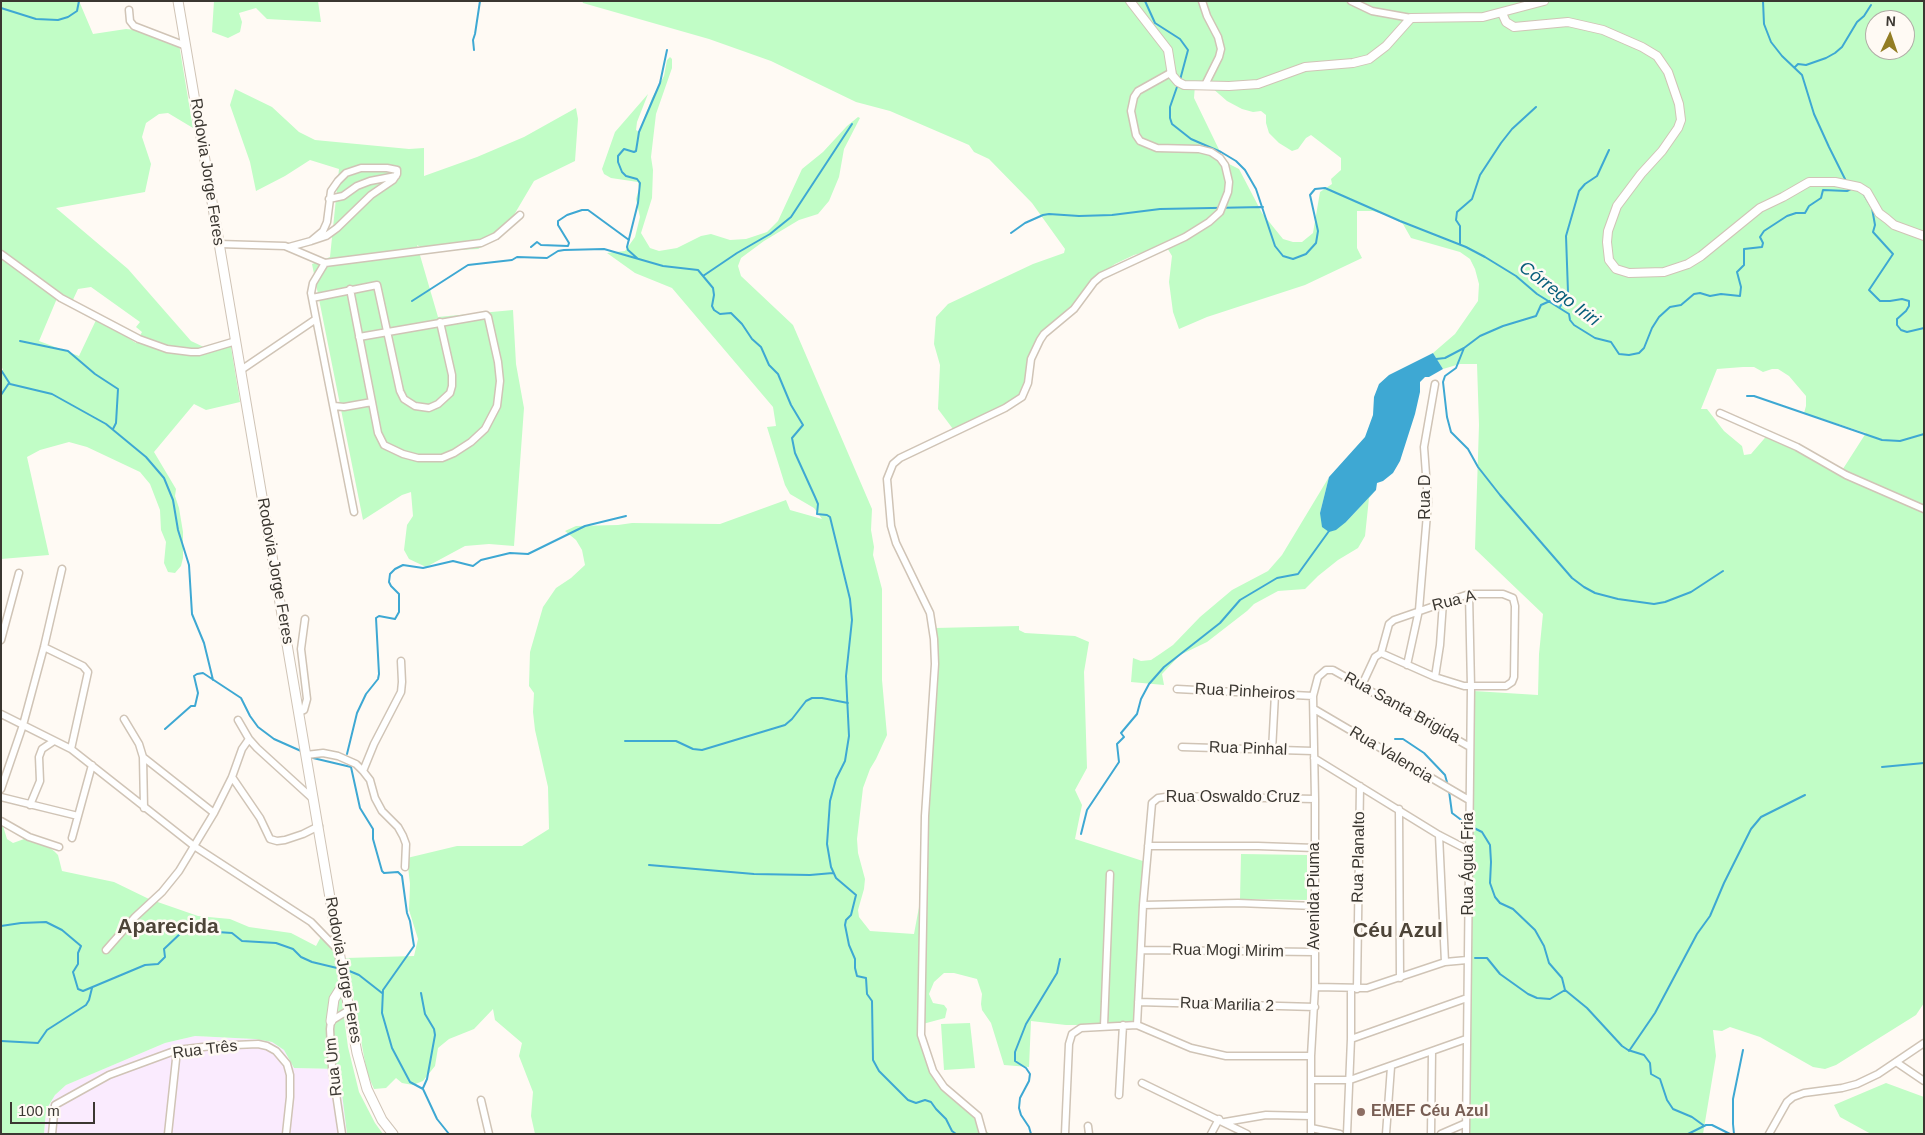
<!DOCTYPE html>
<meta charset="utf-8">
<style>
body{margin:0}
#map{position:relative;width:1925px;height:1135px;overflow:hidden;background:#fffaf4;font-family:Arial,sans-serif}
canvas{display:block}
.frame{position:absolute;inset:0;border:2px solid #3b3731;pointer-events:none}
.north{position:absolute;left:1865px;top:10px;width:50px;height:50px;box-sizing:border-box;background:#fffaf4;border:1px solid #b1aca6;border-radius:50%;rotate:3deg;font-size:14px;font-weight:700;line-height:20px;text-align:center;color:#3b3731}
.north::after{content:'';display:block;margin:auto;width:18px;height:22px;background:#937d24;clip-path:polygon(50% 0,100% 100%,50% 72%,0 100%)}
.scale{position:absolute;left:10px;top:1102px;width:85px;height:22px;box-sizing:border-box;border:2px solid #3b3731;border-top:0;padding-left:6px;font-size:15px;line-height:18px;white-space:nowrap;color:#3b3731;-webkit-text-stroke:4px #fffaf4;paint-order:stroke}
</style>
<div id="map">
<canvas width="1925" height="1135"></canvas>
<div class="frame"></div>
<div class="north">N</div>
<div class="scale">100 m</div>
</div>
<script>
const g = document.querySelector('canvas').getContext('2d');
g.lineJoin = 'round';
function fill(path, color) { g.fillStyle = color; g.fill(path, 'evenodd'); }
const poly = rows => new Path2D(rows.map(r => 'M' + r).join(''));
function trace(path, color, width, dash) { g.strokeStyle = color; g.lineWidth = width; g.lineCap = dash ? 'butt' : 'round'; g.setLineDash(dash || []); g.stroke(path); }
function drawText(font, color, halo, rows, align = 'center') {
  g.font = font + ' Arial,sans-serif'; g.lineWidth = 5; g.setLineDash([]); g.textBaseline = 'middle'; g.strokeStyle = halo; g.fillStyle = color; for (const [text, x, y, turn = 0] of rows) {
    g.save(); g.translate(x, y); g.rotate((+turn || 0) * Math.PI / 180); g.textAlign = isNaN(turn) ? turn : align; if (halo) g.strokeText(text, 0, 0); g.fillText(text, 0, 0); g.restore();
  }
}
fill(poly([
 [195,1036,255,1039,272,1042,284,1050,294,1068,340,1069,347,1134,44,1134,46,1110,55,1095,66,1085,165,1043]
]), '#faebfe');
fill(poly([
 [1,1,79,1,93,34,126,29,136,30,179,44,193,128,168,113,159,114,146,123,142,137,151,164,145,192,56,208,128,269,191,341,208,349,230,341,240,402,206,410,194,404,154,452,176,489,175,496,179,508,183,532,183,558,181,566,175,573,168,572,164,563,166,542,161,530,160,510,150,484,140,472,87,447,69,442,40,450,27,457,49,555,1,559,1,371,3,370,1,365],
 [91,287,140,322,136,327,142,332,136,343,97,318,79,356,39,341,58,296,71,304,78,289],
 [214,1,318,1,321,22,267,19,256,8,239,13,242,22,240,32,228,38,212,32],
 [582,1,1924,1,1924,1003,1916,1015,1836,1065,1825,1069,1813,1067,1760,1037,1730,1027,1722,1031,1713,1030,1716,1056,1703,1134,1469,1134,1470,833,1474,691,1538,695,1539,654,1543,614,1475,549,1479,425,1477,364,1460,364,1443,369,1433,353,1455,334,1478,301,1479,284,1475,269,1470,259,1460,252,1411,238,1403,224,1389,216,1373,211,1357,211,1357,248,1362,258,1305,285,1207,317,1179,329,1173,312,1169,282,1172,256,1166,246,1134,255,1115,264,1092,280,1078,305,1038,341,1021,398,953,429,938,409,940,365,934,344,936,317,948,304,1033,264,1064,253,1065,249,1032,203,989,159,974,152,969,145,890,111,856,102,771,61,709,39,583,3],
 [1875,20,1905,20,1905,50,1875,50],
 [1195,85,1211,87,1227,101,1242,109,1253,112,1261,111,1266,115,1266,123,1269,133,1279,143,1292,151,1298,149,1306,138,1311,135,1341,158,1341,170,1331,179,1332,184,1320,192,1313,233,1302,242,1293,242,1283,239,1262,213,1239,169,1225,162,1194,98],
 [1743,367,1754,367,1763,372,1772,369,1778,369,1789,376,1806,396,1806,406,1804,413,1866,433,1841,472,1770,432,1751,454,1744,455,1742,446,1724,431,1707,409,1701,409,1717,369],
 [670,57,672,59,672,68,656,114,651,157,653,170,652,198,641,233,650,248,659,251,677,248,701,236,711,234,730,240,746,239,767,232,778,221,802,169,823,152,847,126,858,117,860,118,844,149,839,177,829,201,818,214,799,220,764,241,741,258,738,266,741,276,793,325,872,509,871,530,874,547,873,555,882,589,882,680,887,735,876,759,870,769,863,788,857,839,858,853,865,879,864,889,858,910,859,917,870,931,914,934,919,907,935,628,1019,626,1019,630,1025,633,1075,636,1089,642,1084,672,1087,768,1075,790,1082,805,1075,839,1149,863,1141,948,1138,1025,1066,1025,1031,1021,1029,1067,1004,1065,991,1023,982,1010,981,1004,982,994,977,979,954,973,944,973,934,982,929,994,933,1003,944,1005,947,1009,945,1018,919,1025,932,1072,938,1084,955,1095,971,1111,980,1126,990,1134,535,1134,531,1116,533,1092,519,1056,522,1043,495,1020,493,1009,474,1029,449,1039,438,1048,435,1066,423,1081,413,1085,402,1083,396,1078,386,1088,374,1089,367,1073,346,958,414,956,418,939,409,910,410,884,407,858,457,846,522,846,549,829,548,787,535,730,533,712,534,693,529,686,530,652,543,607,556,588,571,578,585,565,582,550,576,540,565,531,576,526,618,525,632,523,720,524,786,500,790,510,822,519,814,508,790,494,785,485,767,427,776,426,773,407,672,288,635,273,607,253,625,251,635,237,640,217,636,199,639,189,638,182,611,178,604,174,602,169,615,132,648,94,637,122,636,130,639,132,652,98,664,76,667,60],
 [235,89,272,107,299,132,315,140,409,149,424,148,424,176,477,157,524,137,576,108,578,119,575,161,534,181,511,220,487,244,478,249,441,251,428,251,417,245,438,317,513,310,516,364,524,408,514,546,489,544,465,546,426,567,409,559,404,550,407,525,413,516,411,492,402,495,363,520,312,264,330,257,339,169,310,160,285,176,256,191,250,162,230,105],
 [1329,477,1320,513,1346,522,1376,490,1369,498,1365,536,1358,548,1338,560,1318,576,1305,589,1278,591,1254,604,1247,611,1207,642,1180,655,1162,674,1164,685,1131,682,1133,658,1141,661,1151,660,1160,654,1173,645,1200,617,1232,590,1268,571,1282,555],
 [1,825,3,826,7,839,13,843,27,838,44,844,54,851,58,855,62,871,114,882,149,899,198,916,230,919,249,927,291,933,316,946,323,933,334,942,348,1047,359,1092,375,1123,383,1134,347,1134,339,1069,294,1068,284,1050,272,1042,255,1039,195,1036,165,1043,66,1085,55,1095,46,1110,44,1134,1,1134],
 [1241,854,1307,855,1307,900,1240,899],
 [970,1023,975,1068,944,1070,941,1024],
 [1886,1083,1924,1097,1924,1134,1871,1134,1840,1117,1834,1105]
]), '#c1fdc6');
fill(poly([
 [1433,353,1443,369,1429,377,1425,377,1420,382,1420,392,1415,414,1400,461,1393,473,1383,481,1377,483,1376,490,1346,522,1336,530,1329,532,1322,527,1320,513,1329,477,1365,437,1373,415,1374,397,1379,384,1389,375]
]), '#3ea8d3');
trace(poly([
 [1145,1,1155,23,1180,39,1188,50,1180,80],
 [1763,1,1764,24,1771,42,1782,56,1802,75,1814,114,1829,147,1847,183],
 [1,8,36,19,58,20,68,17,77,11,79,1],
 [474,50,473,40,475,34,480,1],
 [1795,67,1798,64,1806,65,1826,58,1835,53,1842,47,1857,22,1864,16,1871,5],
 [1178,84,1170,107,1170,118,1172,124,1191,139,1221,152,1236,161,1245,170,1256,189,1275,246,1283,256,1293,259,1306,254,1316,243,1318,231,1310,195,1315,189,1325,188,1400,221,1466,247,1485,257,1516,276,1537,294,1569,314,1570,320,1574,325,1595,338,1611,342,1619,354,1629,355,1639,353,1644,348,1652,328,1659,317,1670,307,1681,305,1694,294,1700,293,1710,296,1721,294,1740,296,1741,287,1737,272,1744,265,1744,249,1762,247,1763,243,1760,237,1764,231,1787,216,1796,213,1805,213,1809,206,1821,198,1823,190,1847,191,1853,188],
 [1863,193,1872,208,1875,225,1873,232,1893,254,1869,290,1880,301,1890,301,1902,299,1909,301,1909,306,1906,311,1897,319,1897,325,1901,330,1907,332,1924,328],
 [1011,233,1025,223,1043,215,1049,214,1079,216,1112,215,1160,209,1263,207],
 [1460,244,1460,226,1456,220,1457,212,1472,199,1480,175,1501,143,1512,129,1536,107],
 [531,247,537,242,541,245,568,246,569,243,558,225,558,221,567,215,582,210,588,210,629,240],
 [637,258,628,250,627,247,638,203,640,183,637,179,626,176,622,172,618,162,618,156,624,149,634,152,636,151,639,132,660,83,667,50],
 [703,276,737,253,770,234,791,217,852,124],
 [412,301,468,265,512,260,517,257,547,258,558,251,564,250,604,249,663,266,698,270,713,288,714,295,712,306,714,310,720,314,731,313,742,324,752,339,761,347,769,365,778,374,791,405,803,425,792,438,795,453,815,497,818,504,817,514,827,515,830,517,850,599,852,620,846,676,849,736,845,761,836,779,830,801,827,844,831,867,836,878,856,895,851,915,846,920,845,925,849,945,855,959,855,968,857,976,866,978,867,994,872,1001,873,1060,879,1071,908,1100,916,1103,925,1100,931,1102,936,1109,946,1119,952,1131,956,1134],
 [1560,307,1568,292,1566,236,1579,191,1585,184,1597,176,1609,150],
 [20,341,68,351,95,374,118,389,116,423,113,429],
 [1464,348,1456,368,1445,376,1443,382,1447,417,1451,432,1468,449,1478,467,1500,495,1572,578,1584,587,1595,593,1618,599,1654,604,1665,602,1691,592,1723,571],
 [1436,359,1445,358,1464,348,1480,336,1503,326,1536,316,1541,305,1550,301],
 [1,370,10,384,52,394,106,424,146,457,164,478,173,500,178,530,189,565,192,614,204,643,213,680],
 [1,395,9,383],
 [1747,396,1754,396,1882,440,1900,441,1924,434],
 [165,729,191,706,195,706,198,693,194,676,197,674,203,673,241,698,250,716,258,727,274,739,301,751],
 [1395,739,1403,739,1424,753,1445,775,1448,786],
 [625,741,676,741,693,749,702,750,785,725,792,719,806,701,812,698,822,698,848,703],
 [347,754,357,713,366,694,378,679,379,674,376,618,379,616,395,619,399,612,399,594,391,586,389,582,390,574,395,569,403,565,423,568,453,561,473,566,481,560,510,553,528,554,585,526,626,516],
 [313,758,351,767,360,808,373,829,373,839,382,871,384,873,398,872,402,876,407,913,410,921,414,946,383,990,382,1013,392,1048,410,1082,423,1089,437,1119,449,1134],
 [1882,767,1924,763],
 [1449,791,1452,813,1468,825],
 [1472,827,1482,832,1490,845,1491,862,1490,883,1495,897,1500,903,1513,909,1535,930,1544,946,1549,963,1562,978,1565,990,1587,1008,1622,1046,1628,1050,1644,1055,1650,1063,1651,1074,1660,1079,1667,1100,1673,1109,1692,1117,1703,1125],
 [1081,834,1087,810,1119,762,1117,744,1124,737,1121,733,1137,714,1141,699,1149,684,1164,667,1220,623,1240,600,1277,578,1298,574,1329,531],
 [649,865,754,874,810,875,833,873],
 [1,926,21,923,46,922,62,930,81,946,78,953,78,964,73,972,78,989,83,991,145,965,158,964,165,957,164,949,183,931,188,930,232,933,242,941,276,943,293,949,301,957,312,962,337,968],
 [1475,958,1487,958,1500,974,1528,994,1537,998,1550,999,1565,990],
 [347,970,359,975,382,993],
 [421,993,425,1014,434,1029,435,1035,427,1079,423,1088],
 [1,1041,38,1043,47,1030,86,1005,89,1000,92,988],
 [1629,1051,1655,1013,1697,934,1710,916,1724,883,1751,829,1761,817,1805,795],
 [1031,1134,1029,1127,1021,1115,1019,1108,1020,1098,1029,1081,1030,1074,1026,1068,1015,1061,1015,1052,1026,1024,1057,973,1060,959],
 [1688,1134,1706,1125,1712,1125,1730,1134],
 [1734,1134,1733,1124,1733,1099,1743,1050]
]), '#3ea8d3', 2);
const minor = poly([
 [1202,1,1207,16,1218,37,1221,49,1219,57,1205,85],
 [1351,1,1372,11,1411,18],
 [129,10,130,21,134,26,186,46],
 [329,199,343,196,357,186,370,181,396,176],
 [219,244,285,246,325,263,481,243,496,236,520,215],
 [289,247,311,241,323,231,327,222,331,191,338,181,346,173,361,168,387,168,397,170,397,174,393,180,371,195,337,228,326,236,311,241],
 [1,254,61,298,139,339,167,349,191,352,199,352,236,341],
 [325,263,313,283,311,293,354,512],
 [350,289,372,402,378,433,384,445,403,454,418,458,442,458,454,453,471,442,485,429,497,406,500,381,498,362,488,317,486,315,359,337],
 [312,298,377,285,400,391,404,399,415,406,429,408,438,404,450,393,452,386,452,375,440,322],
 [241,370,316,319],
 [334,406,344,407,372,402],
 [1720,413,1797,447,1846,475,1924,509],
 [1,640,19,573],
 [44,647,83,666,88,672,71,749],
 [1407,665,1419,610,1428,502,1424,447,1435,384],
 [1435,677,1440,645,1443,602],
 [1362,685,1375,657,1381,653,1389,624,1394,620,1469,594,1503,594,1513,598,1515,606,1514,677,1512,682,1506,686,1464,686,1435,677,1381,653],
 [1177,689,1313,696],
 [1314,709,1469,800],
 [299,712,304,710,307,699,301,649,305,619],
 [1,714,71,749,194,846,311,922,339,951],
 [124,719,139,744,143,757,214,813],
 [238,720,249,739,257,748,313,799],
 [1182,747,1313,751],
 [1272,751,1275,694],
 [306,755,323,753,338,756,356,764,363,771,370,780,375,798,382,811,398,827,403,836,406,844,405,867],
 [143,757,144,808],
 [1314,758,1439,835,1470,851],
 [363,771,374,744,401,692,402,682,401,661],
 [232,777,260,818,270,839,277,841,285,840,303,834,319,826],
 [1,789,23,725,44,647,62,569],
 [1,797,78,816],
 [30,805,40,781,39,757,42,749,54,741],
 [1399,809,1400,978],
 [1,821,29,837,59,847],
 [1439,835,1445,962],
 [72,838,92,765],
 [1148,846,1258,846,1315,848],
 [1143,905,1238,903,1315,906],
 [106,950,135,917,162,892,179,871,214,813,232,777,242,749,249,739],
 [1141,950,1315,952],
 [1315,987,1367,988,1445,962,1467,960],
 [1357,989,1360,786],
 [1138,1002,1315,1007],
 [1137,1025,1143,905,1152,803,1158,798,1173,796,1315,799],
 [1104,1026,1110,874],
 [1351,1039,1467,998],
 [1896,1062,1924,1081],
 [1311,1080,1350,1080,1466,1039],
 [1142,1083,1247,1134],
 [1119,1095,1123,1025],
 [481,1100,489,1134],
 [1225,1122,1266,1115,1311,1116],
 [1088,1126,1089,1134],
 [1311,1128,1340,1134],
 [52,1134,55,1105,109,1075,177,1050,212,1046,258,1044,267,1046,276,1051,287,1064,290,1075,290,1097,286,1134],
 [168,1134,177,1050],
 [342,1134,332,1067,330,1029,331,1021,349,1010],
 [983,1134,978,1116,944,1087,933,1071,921,1035,925,816,935,664,934,639,930,613,896,543,891,526,887,479,893,464,900,458,1005,408,1022,397,1028,383,1031,359,1040,340,1044,334,1074,309,1094,282,1101,276,1185,237,1209,222,1220,212,1228,192,1229,182,1225,165,1220,158,1211,152,1199,149,1157,148,1140,141,1136,135,1131,111,1134,97,1138,91,1172,72],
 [1065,1134,1069,1044,1072,1034,1081,1028,1137,1025,1191,1048,1226,1056,1311,1056],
 [1211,1134,1219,1119],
 [1311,1134,1311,1056,1315,987,1315,799,1313,696,1318,677,1326,670,1333,670,1470,747],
 [1347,1134,1351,1039,1351,989],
 [1386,1134,1391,1067],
 [1431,1134,1432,1052],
 [1441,1134,1464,1124],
 [1466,1134,1471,687,1469,594],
 [1769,1134,1787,1102,1793,1097,1804,1093,1842,1088,1857,1084,1878,1074,1924,1043]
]);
const tertiary = poly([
 [1130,1,1168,50,1172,75,1178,82,1184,85,1229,86,1258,84,1305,67,1353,63,1369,59,1386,46,1411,18,1483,17,1544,1],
 [1502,13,1506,22,1514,27,1568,22,1603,30,1642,47,1657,56,1668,72,1679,104,1681,120,1678,128,1662,151,1641,174,1617,206,1608,231,1607,242,1609,260,1616,269,1629,273,1664,272,1688,264,1701,256,1760,208,1783,197,1809,182,1835,182,1859,187,1867,192,1879,213,1887,219,1894,225,1924,236]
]);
const secondary = poly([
 [178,1,349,1010,357,1053,367,1089,382,1120,393,1134],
 [331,1021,334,999,344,983]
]);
trace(minor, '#d0c4b6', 9);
trace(tertiary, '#d0c4b6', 10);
trace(secondary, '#d0c4b6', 11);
trace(minor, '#fff', 6);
trace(tertiary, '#fff', 8);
trace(secondary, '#fff', 9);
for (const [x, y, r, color] of [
 [1361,1112,5,"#8d6e63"]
]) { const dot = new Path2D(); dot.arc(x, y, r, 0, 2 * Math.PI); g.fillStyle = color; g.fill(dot); trace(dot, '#fffaf4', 2); }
drawText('16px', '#3b3731', '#fffaf4', [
 ["Rodovia Jorge Feres",207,172,81],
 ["Rua D",1426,497,-90],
 ["Rodovia Jorge Feres",275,571,80],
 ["Rua A",1454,601,-14],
 ["Rua Pinheiros",1245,692,3],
 ["Rua Santa Brigida",1402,708,29],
 ["Rua Pinhal",1248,749,2],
 ["Rua Valencia",1391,755,31],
 ["Rua Oswaldo Cruz",1233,798],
 ["Rua Planalto",1359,857,-89],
 ["Rua Água Fria",1469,864,-90],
 ["Avenida Piuma",1315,896,-90],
 ["Rua Mogi Mirim",1228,951,1],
 ["Rodovia Jorge Feres",343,970,80],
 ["Rua Marilia 2",1227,1005,2],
 ["Rua Três",205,1050,-7],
 ["Rua Um",334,1067,-96]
]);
drawText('bold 16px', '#785e54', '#fffaf4', [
 ["EMEF Céu Azul",1371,1112]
], 'left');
drawText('italic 18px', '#075d7a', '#fffaf4', [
 ["Córrego Iriri",1559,294,37]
]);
drawText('bold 21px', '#4d4438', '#fffaf4', [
 ["Aparecida",168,927],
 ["Céu Azul",1398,931]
]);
</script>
